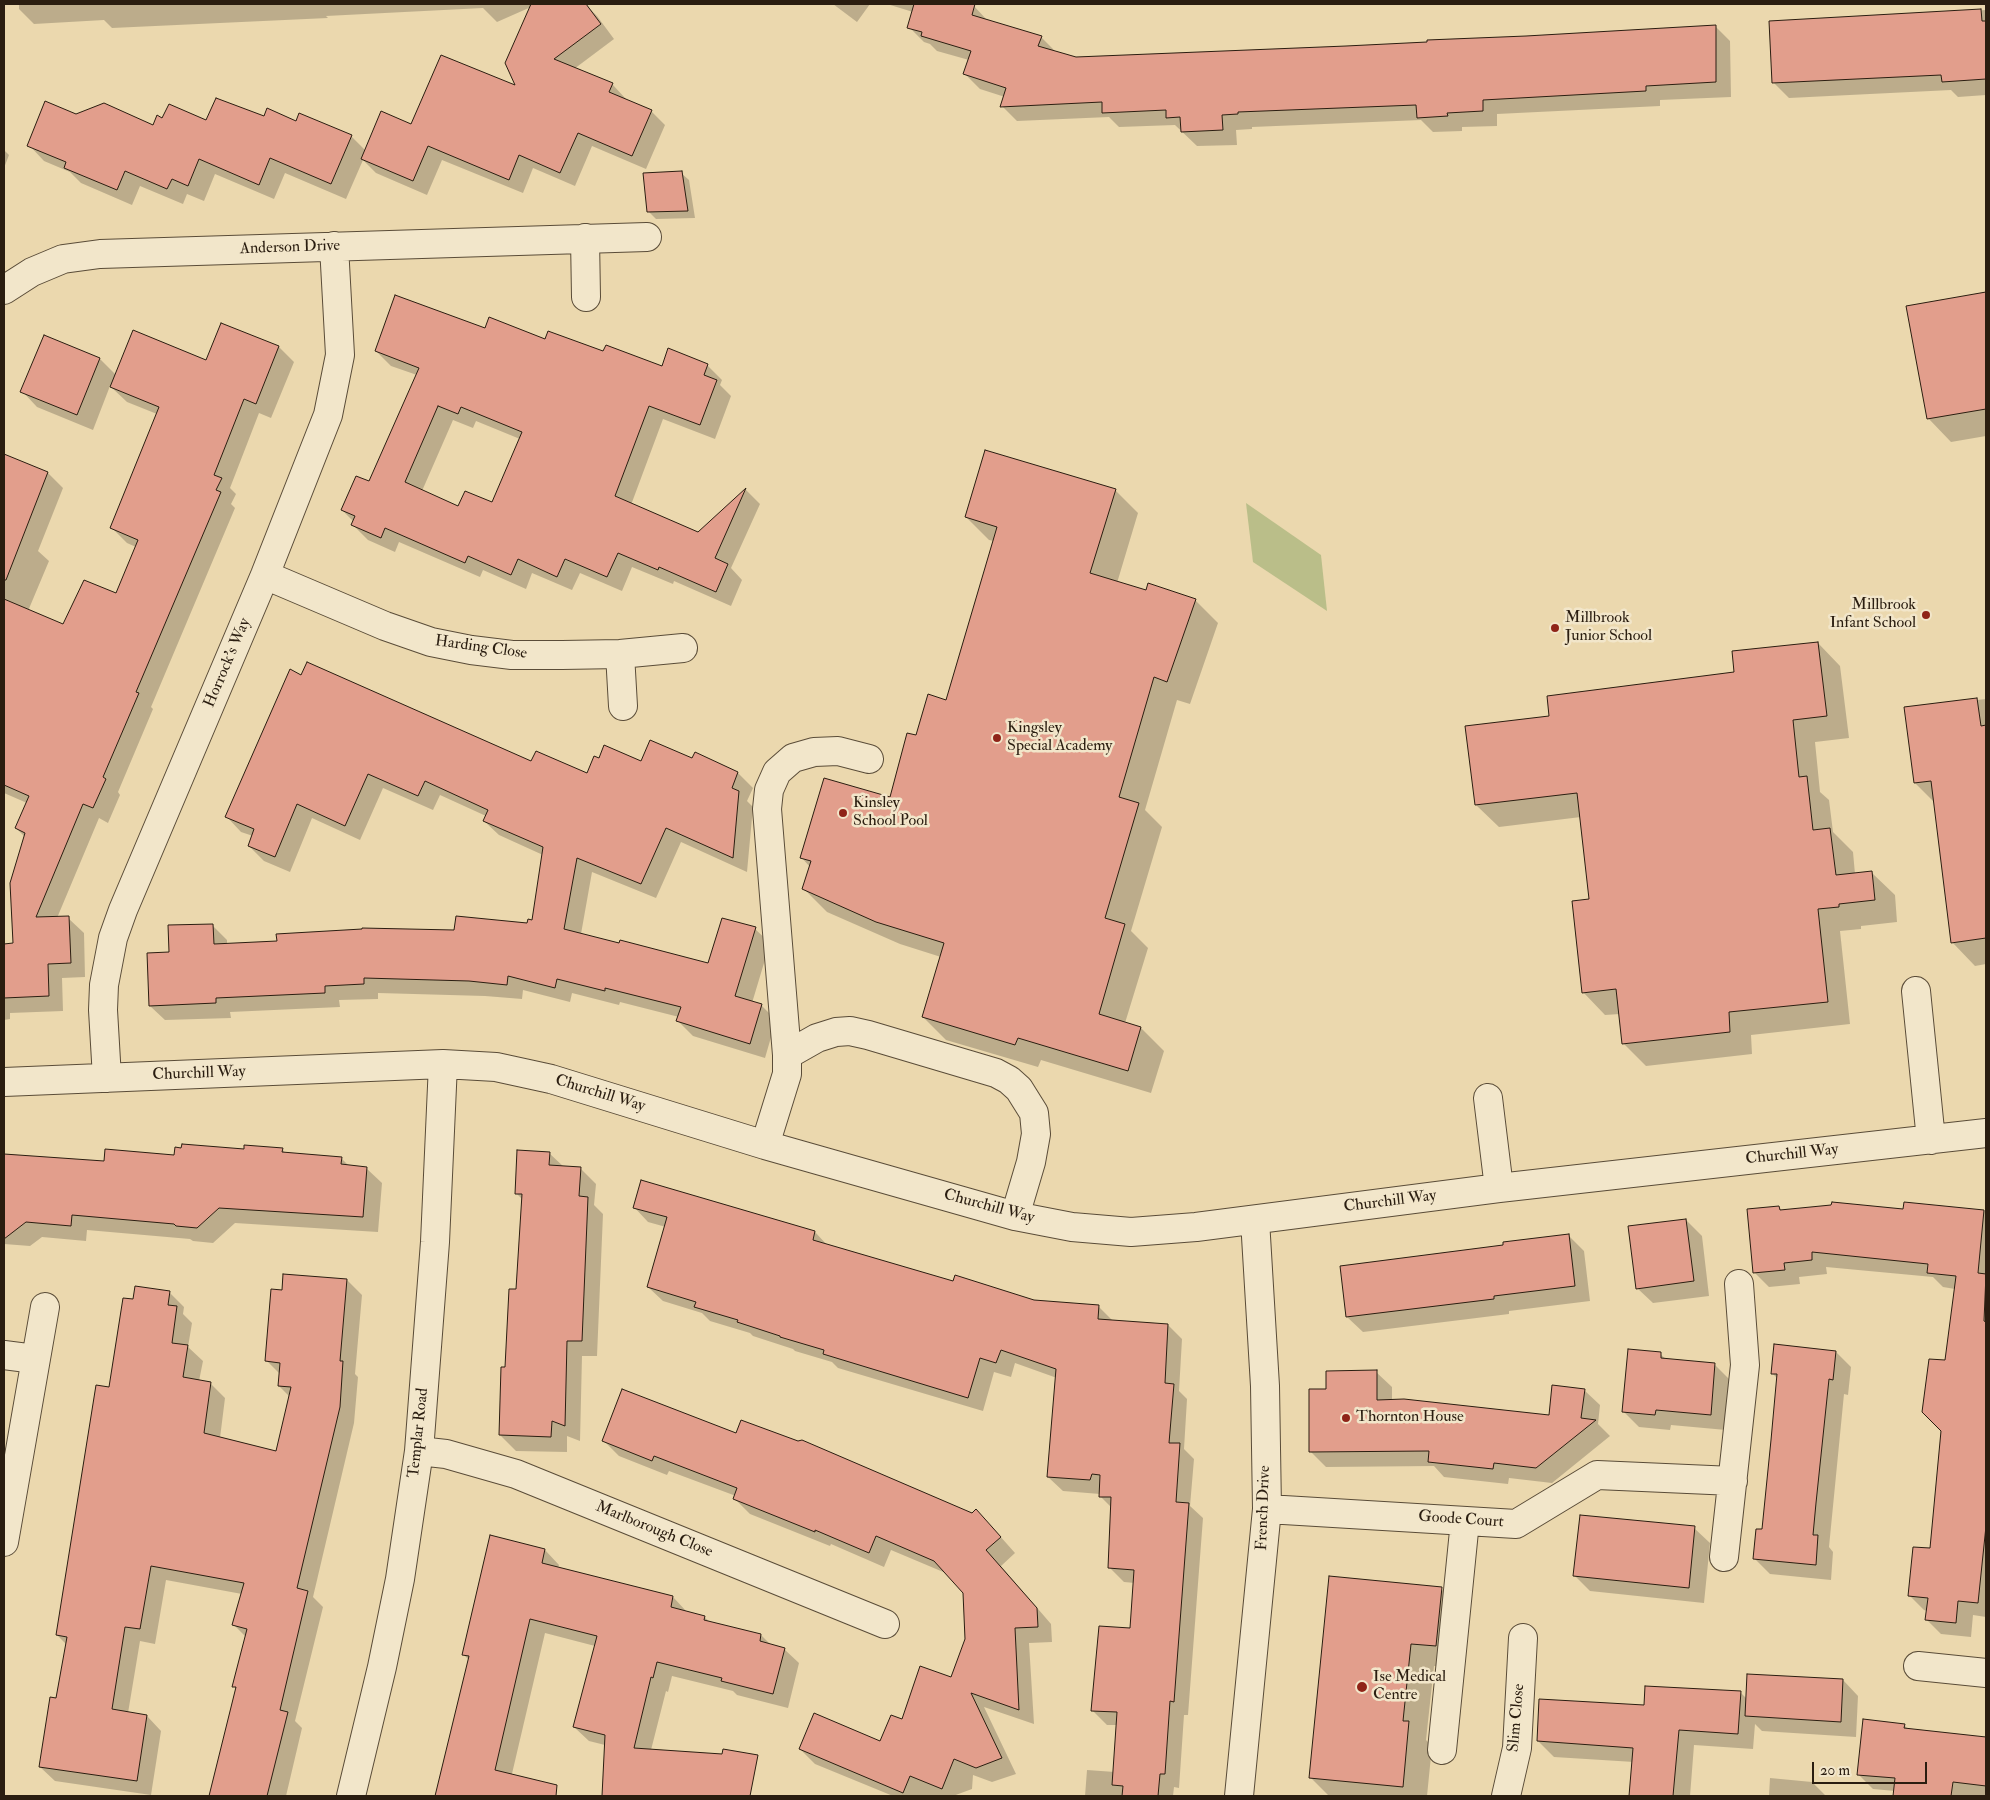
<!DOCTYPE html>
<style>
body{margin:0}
#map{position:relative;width:1990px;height:1800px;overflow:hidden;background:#ebd8ae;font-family:"IM FELL Double Pica",serif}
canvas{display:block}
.frame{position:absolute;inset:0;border:5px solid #2a1d10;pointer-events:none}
.scale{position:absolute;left:1812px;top:1762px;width:115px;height:22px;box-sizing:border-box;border:2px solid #2a1d10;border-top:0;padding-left:6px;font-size:15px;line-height:18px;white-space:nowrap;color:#2a1d10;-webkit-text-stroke:4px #f2e6ca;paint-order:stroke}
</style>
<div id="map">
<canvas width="1990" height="1800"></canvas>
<div class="frame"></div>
<div class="scale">20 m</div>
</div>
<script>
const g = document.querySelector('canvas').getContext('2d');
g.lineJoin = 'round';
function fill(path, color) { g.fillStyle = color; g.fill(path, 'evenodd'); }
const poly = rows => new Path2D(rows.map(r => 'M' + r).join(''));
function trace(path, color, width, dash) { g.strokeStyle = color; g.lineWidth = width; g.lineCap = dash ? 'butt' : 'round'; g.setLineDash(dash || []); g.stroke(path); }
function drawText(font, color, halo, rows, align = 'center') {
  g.font = font + ' "IM FELL Double Pica",serif'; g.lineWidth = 5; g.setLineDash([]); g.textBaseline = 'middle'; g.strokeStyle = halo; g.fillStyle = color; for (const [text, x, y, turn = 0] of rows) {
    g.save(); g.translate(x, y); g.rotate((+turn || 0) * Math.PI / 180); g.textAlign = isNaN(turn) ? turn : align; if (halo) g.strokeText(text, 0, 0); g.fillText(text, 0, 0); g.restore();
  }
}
fill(poly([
 [1246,503,1321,555,1327,611,1253,562]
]), '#babe89');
fill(poly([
 [19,4,537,4,533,6,549,27,580,4,585,4,597,16,614,39,574,69,612,84,626,99,625,100,651,111,665,125,646,169,592,146,575,186,533,168,523,193,442,160,427,195,376,173,363,160,346,199,285,173,274,199,215,174,204,201,187,194,183,204,140,186,132,205,81,183,70,172,44,161,29,145,76,116,154,127,163,120,207,122,264,117,296,122,351,136,366,151,412,126,518,88,531,7,497,22,483,8,326,16,328,18,112,28,104,20,34,24,19,9],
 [833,4,870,4,857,22],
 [887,4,972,4,987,20,1041,37,1056,52,1076,59,1346,47,1715,26,1730,41,1731,97,1660,100,1660,106,1497,114,1497,126,1462,127,1462,131,1433,132,1421,120,1252,127,1252,129,1236,130,1237,145,1197,146,1175,125,1119,127,1109,117,1017,121,1002,106,1005,97,980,89,965,74,969,60,937,51,930,44,924,42,909,27,913,12],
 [1986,10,1986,95,1958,97,1951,90,1789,98,1774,83,1770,23],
 [4,150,9,155,4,168],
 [681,173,689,180,695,218,656,219,648,211],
 [1986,293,1986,436,1951,442,1928,418,1908,307],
 [222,324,279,347,294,362,271,418,259,413,230,488,236,494,231,504,235,508,151,707,153,709,118,792,120,795,108,823,99,818,57,918,68,918,84,933,85,977,62,978,63,1011,10,1013,10,1019,4,1020,4,945,14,945,25,837,16,828,27,803,4,793,4,455,48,473,63,488,38,551,49,561,28,611,64,625,116,595,136,547,127,543,112,528,157,414,127,402,110,386,93,430,37,407,22,391,100,359,116,375,207,362],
 [486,330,546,340,663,368,707,365,722,380,720,385,731,396,715,439,663,419,631,505,698,534,746,490,760,504,731,568,742,580,731,606,674,581,673,584,632,567,622,591,580,573,572,590,532,573,526,589,483,570,480,577,399,542,395,552,368,540,353,525,354,522,342,510,370,483,417,375,391,366,376,351],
 [453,420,473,428,476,421,520,439,493,504,459,508,422,491],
 [1115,490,1138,513,1117,583,1147,592,1195,600,1218,623,1190,704,1177,700,1145,810,1162,827,1131,931,1148,948,1125,1023,1141,1028,1164,1051,1151,1093,1041,1060,1038,1067,946,1040,923,1017,941,957,900,944,827,912,804,889,810,867,802,858,890,799,917,737,947,701,994,541,989,540,966,517],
 [1818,643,1840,666,1849,738,1815,742,1820,792,1829,800,1833,832,1853,852,1855,874,1872,873,1895,895,1897,922,1861,926,1861,929,1840,931,1850,1024,1751,1035,1752,1054,1646,1066,1623,1043,1620,1014,1605,1015,1583,992,1590,900,1581,817,1499,827,1476,805,1551,717,1736,673],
 [291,671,532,763,587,775,641,763,693,760,695,754,738,773,753,788,747,801,753,807,747,872,681,842,656,898,592,872,581,934,709,964,755,929,770,943,752,1003,761,1005,776,1020,765,1058,693,1036,678,1021,679,1017,620,1002,619,1005,572,993,570,1002,523,990,522,999,485,996,378,993,378,999,339,1000,340,1007,230,1012,231,1018,165,1020,150,1006,170,954,212,925,227,940,227,945,456,932,528,924,533,922,543,855,499,835,484,821,486,816,440,795,433,810,383,788,360,840,312,818,290,872,264,861,249,846,253,836,241,832,227,817],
 [1986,699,1986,964,1975,966,1952,942,1935,803,1915,783,1905,708],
 [282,1149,286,1154,341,1158,349,1166,366,1168,382,1183,378,1232,235,1223,213,1243,193,1241,190,1239,87,1230,86,1241,42,1237,30,1246,4,1244,4,1155,106,1162],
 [549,1153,564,1167,580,1168,596,1184,594,1205,603,1214,597,1356,582,1356,580,1441,567,1436,567,1452,516,1451,500,1435,506,1368,517,1290,523,1200,516,1193],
 [642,1181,815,1232,828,1246,954,1283,1033,1302,1098,1306,1113,1321,1168,1325,1182,1339,1179,1391,1187,1399,1184,1449,1194,1459,1190,1506,1203,1518,1188,1715,1184,1715,1179,1788,1174,1787,1173,1796,1085,1796,1087,1770,1115,1772,1118,1725,1107,1725,1092,1710,1131,1630,1135,1583,1124,1582,1109,1567,1112,1508,1100,1496,1100,1494,1063,1491,1048,1477,1057,1378,1015,1363,1011,1377,994,1372,983,1411,838,1368,832,1362,795,1351,793,1349,753,1336,750,1333,710,1321,702,1313,663,1301,648,1287,666,1227,648,1222,634,1207],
 [1905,1204,1986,1211,1986,1617,1973,1615,1971,1637,1941,1634,1926,1619,1927,1611,1924,1610,1909,1595,1931,1550,1942,1431,1946,1362,1955,1289,1943,1287,1933,1277,1826,1267,1827,1274,1799,1277,1800,1284,1769,1287,1754,1272,1778,1207,1782,1211,1904,1210],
 [1686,1220,1702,1236,1709,1296,1653,1303,1637,1288],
 [1569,1236,1584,1251,1590,1301,1509,1311,1509,1314,1363,1332,1347,1317,1505,1246],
 [347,1280,362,1295,355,1374,358,1377,354,1423,313,1597,323,1607,295,1721,302,1728,286,1796,210,1796,236,1689,234,1686,246,1637,234,1625,242,1594,166,1580,155,1644,140,1641,128,1713,147,1716,161,1731,151,1795,55,1781,40,1767,57,1700,67,1645,57,1635,110,1388,134,1301,169,1292,184,1307,183,1314,192,1323,188,1347,203,1361,199,1381,210,1383,225,1398,220,1438,276,1453,290,1397,279,1386,280,1374,267,1361,284,1291],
 [1836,1352,1851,1367,1848,1395,1844,1394,1829,1547,1833,1552,1831,1580,1770,1574,1755,1559,1763,1531,1778,1379,1772,1373],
 [1660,1354,1667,1360,1714,1364,1730,1380,1726,1430,1671,1425,1670,1430,1639,1427,1623,1411],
 [1376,1372,1392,1387,1392,1401,1550,1416,1584,1390,1600,1405,1598,1424,1610,1436,1552,1483,1509,1478,1508,1484,1444,1477,1434,1466,1326,1467,1310,1451,1327,1390],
 [736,1435,991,1526,1015,1553,1001,1566,1051,1624,1052,1642,1029,1643,1034,1724,984,1707,1016,1774,992,1782,973,1775,972,1789,953,1796,893,1796,815,1764,800,1749,880,1743,952,1679,966,1639,964,1592,948,1574,891,1550,884,1567,831,1544,830,1546,750,1514,735,1499,736,1496,669,1471,667,1475,619,1456,604,1441],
 [1694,1528,1710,1543,1704,1603,1590,1591,1574,1575],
 [545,1550,559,1565,558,1568,673,1597,687,1612,704,1617,710,1622,761,1635,771,1645,784,1649,799,1663,788,1708,737,1695,733,1691,672,1676,668,1692,666,1691,651,1750,700,1767,698,1796,603,1796,605,1745,589,1741,574,1727,595,1646,545,1633,511,1778,521,1788,519,1796,436,1796,469,1660,463,1654],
 [1441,1589,1465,1612,1459,1669,1434,1666,1426,1740,1432,1746,1427,1796,1329,1796,1310,1777],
 [1843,1680,1858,1696,1856,1737,1762,1731,1755,1724,1753,1749,1694,1745,1690,1796,1631,1796,1634,1762,1554,1757,1538,1741,1645,1706,1740,1692,1747,1699],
 [1904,1725,1909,1730,1986,1738,1986,1796,1895,1796,1895,1791,1873,1789,1858,1774],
 [1770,1778,1812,1782,1826,1796,1769,1796]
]), '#0003');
const building = poly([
 [531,4,586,4,601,24,554,59,613,83,609,92,652,110,632,156,578,133,560,173,519,155,509,180,428,146,413,181,361,159,381,111,411,124,441,55,515,85,505,63,531,4],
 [914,4,975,4,972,15,1042,36,1038,46,1076,57,1346,46,1427,42,1427,40,1526,36,1716,25,1716,82,1646,86,1646,91,1483,100,1483,111,1447,113,1448,116,1417,118,1416,105,1238,112,1238,114,1222,115,1223,130,1181,132,1180,117,1166,118,1166,110,1102,113,1102,102,1000,107,1006,88,963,74,971,51,921,36,922,32,907,28,914,4],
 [1981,9,1982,21,1986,21,1986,79,1942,82,1941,75,1772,83,1769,21,1981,9],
 [216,98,264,116,267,108,296,121,299,113,352,135,331,184,270,158,259,185,199,159,188,186,172,179,167,189,125,171,117,190,64,168,66,162,27,146,45,101,76,114,104,103,153,125,157,115,162,118,169,104,206,120,216,98],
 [682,171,688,211,647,212,643,173,682,171],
 [1986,292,1986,409,1927,419,1906,306,1986,292],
 [395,295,485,328,489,317,545,339,548,331,603,351,606,345,662,366,668,348,708,364,704,375,717,380,700,425,649,406,615,496,698,532,746,488,715,558,728,564,716,592,659,567,658,570,618,553,607,577,565,559,557,577,518,559,511,575,468,556,465,563,385,528,381,538,351,525,355,516,341,510,356,476,369,481,419,368,375,351,395,295],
 [438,406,458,414,461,407,522,432,492,502,465,491,458,506,405,482,438,406],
 [221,323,279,346,256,404,244,399,214,475,222,478,216,490,221,492,136,692,139,693,103,777,106,779,93,808,83,804,36,917,69,916,71,963,48,964,49,996,4,998,4,944,13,943,10,883,25,833,15,828,29,796,4,785,4,599,63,624,84,580,116,593,138,540,110,528,159,407,110,387,133,330,206,360,221,323],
 [44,335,100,358,77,415,20,392,44,335],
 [985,450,1116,489,1090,573,1146,590,1148,583,1196,599,1167,682,1154,677,1119,797,1139,803,1105,918,1125,924,1099,1014,1141,1027,1128,1071,1018,1038,1015,1045,922,1017,944,943,876,922,802,889,811,861,800,858,824,778,890,797,907,733,916,735,928,694,946,700,997,527,965,517,985,450],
 [4,454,48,472,6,580,4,580,4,454],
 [1818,642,1827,716,1793,720,1799,777,1807,776,1813,830,1830,828,1836,875,1872,871,1875,900,1839,904,1839,907,1818,909,1828,1002,1729,1012,1730,1032,1622,1044,1616,989,1582,993,1572,901,1589,899,1577,793,1475,805,1465,726,1549,716,1547,696,1734,672,1732,651,1818,642],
 [307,662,531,761,536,751,587,773,594,756,599,758,604,745,641,761,650,740,692,758,695,752,738,772,732,788,739,791,733,858,666,828,641,884,577,858,564,929,619,943,620,940,708,963,722,918,756,927,735,996,762,1004,750,1044,676,1021,681,1007,605,988,605,991,557,979,555,988,508,976,507,985,469,981,364,978,364,984,325,986,325,993,216,998,216,1003,149,1006,147,953,169,952,168,925,213,924,214,944,277,941,276,934,362,929,362,928,454,930,456,916,527,923,528,919,532,920,543,847,483,821,488,810,425,781,418,796,368,774,345,826,297,804,275,857,248,846,254,829,225,817,290,669,301,675,307,662],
 [1977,698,1981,726,1986,725,1986,938,1951,943,1931,781,1914,783,1904,707,1977,698],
 [182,1144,244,1149,244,1145,283,1148,282,1152,342,1157,341,1164,367,1167,363,1217,219,1208,197,1228,176,1226,174,1224,72,1215,71,1226,26,1222,4,1239,4,1154,104,1161,105,1149,174,1155,175,1147,181,1148,182,1144],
 [517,1150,550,1152,549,1165,581,1167,579,1196,588,1197,582,1341,567,1341,565,1426,552,1421,551,1437,499,1435,501,1367,505,1367,509,1289,516,1289,522,1194,515,1194,517,1150],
 [641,1180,815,1231,813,1240,953,1281,955,1275,1034,1300,1099,1305,1098,1319,1168,1324,1165,1383,1174,1384,1169,1443,1180,1443,1176,1502,1189,1503,1174,1702,1170,1701,1165,1774,1160,1774,1158,1796,1122,1796,1123,1786,1112,1785,1117,1712,1091,1711,1099,1626,1130,1628,1134,1570,1108,1568,1111,1497,1099,1497,1100,1475,1092,1474,1090,1480,1047,1477,1056,1369,1001,1350,996,1363,980,1358,968,1398,823,1354,824,1350,780,1337,780,1336,737,1322,738,1320,694,1307,696,1302,647,1287,667,1217,633,1208,641,1180],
 [1832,1202,1903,1209,1904,1202,1984,1210,1978,1273,1986,1274,1984,1321,1986,1322,1986,1526,1978,1603,1958,1601,1956,1623,1925,1620,1928,1598,1908,1596,1913,1547,1930,1548,1941,1431,1922,1412,1929,1359,1945,1360,1956,1276,1927,1273,1928,1264,1812,1252,1812,1260,1784,1263,1785,1270,1753,1273,1747,1209,1779,1206,1780,1210,1831,1205,1832,1202],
 [1686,1219,1694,1281,1636,1289,1628,1226,1686,1219],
 [1569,1234,1575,1286,1494,1296,1494,1299,1346,1317,1340,1266,1503,1245,1503,1242,1569,1234],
 [283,1274,347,1279,340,1361,343,1361,340,1407,297,1588,308,1591,280,1710,288,1712,267,1796,209,1796,236,1687,232,1687,247,1629,232,1625,244,1583,151,1566,140,1629,125,1627,112,1709,147,1715,137,1781,39,1767,50,1697,56,1698,67,1637,56,1635,96,1385,109,1387,123,1298,133,1299,135,1286,170,1291,168,1305,177,1306,172,1343,188,1345,183,1377,211,1382,204,1433,276,1451,291,1387,278,1386,280,1363,265,1361,271,1289,282,1290,283,1274],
 [1774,1344,1836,1351,1833,1380,1829,1379,1816,1503,1813,1535,1818,1535,1816,1565,1753,1559,1756,1529,1762,1529,1771,1440,1777,1374,1771,1374,1774,1344],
 [1628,1349,1661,1352,1661,1358,1715,1363,1711,1415,1656,1410,1655,1415,1622,1412,1628,1349],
 [1377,1370,1377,1400,1404,1399,1549,1415,1552,1385,1585,1389,1581,1418,1596,1420,1536,1468,1494,1463,1493,1469,1428,1462,1429,1451,1309,1452,1309,1389,1326,1389,1326,1371,1377,1370],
 [622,1389,736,1433,741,1420,798,1441,802,1440,972,1513,976,1509,1001,1537,986,1550,1037,1608,1038,1627,1015,1628,1019,1710,971,1693,1002,1758,976,1768,954,1759,942,1789,910,1776,903,1793,799,1749,814,1713,880,1741,891,1715,902,1719,920,1666,951,1677,965,1639,963,1593,934,1561,876,1536,869,1553,815,1530,815,1532,733,1499,737,1488,654,1456,652,1461,602,1441,622,1389],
 [1580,1515,1695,1526,1689,1588,1573,1576,1580,1515],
 [490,1535,545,1549,542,1563,673,1596,671,1607,705,1616,704,1620,761,1634,760,1641,785,1648,773,1694,721,1681,722,1678,657,1662,653,1678,651,1677,634,1748,722,1754,723,1749,758,1755,750,1796,602,1796,605,1735,573,1727,597,1636,530,1619,495,1770,557,1785,556,1796,435,1796,469,1656,462,1655,490,1535],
 [1329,1576,1442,1587,1436,1646,1411,1644,1403,1721,1409,1721,1403,1787,1309,1778,1329,1576],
 [1747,1674,1843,1679,1841,1722,1745,1716,1747,1674],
 [1645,1686,1741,1691,1738,1734,1679,1730,1673,1796,1629,1796,1633,1748,1537,1741,1539,1699,1644,1705,1645,1686],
 [1863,1719,1905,1724,1904,1728,1986,1737,1986,1786,1953,1782,1951,1796,1893,1796,1895,1778,1857,1775,1863,1719]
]);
fill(building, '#e29e8c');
trace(building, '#2a1d10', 1);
const minor = poly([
 [585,238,586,297],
 [4,290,32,272,63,259,100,254,647,237],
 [265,575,385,626,431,642,471,650,512,655,562,655,620,654,683,648],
 [620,654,623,706],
 [1916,991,1931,1140],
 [787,1055,767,809,769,790,777,772,793,758,814,752,838,751,869,759],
 [107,1078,103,1010,104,985,113,938,123,910,265,575,328,415,340,355,334,246],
 [4,1082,443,1064,496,1067,551,1079,765,1145,1015,1216,1072,1227,1131,1232,1196,1227,1499,1188,1986,1133],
 [1488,1098,1499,1188],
 [765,1145,787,1074,787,1055,817,1038,836,1032,850,1031,868,1035,996,1073,1009,1080,1019,1089,1034,1113,1036,1134,1031,1162,1015,1216],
 [4,1355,35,1359],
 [419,1451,446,1454,516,1474,885,1624],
 [1267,1509,1516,1524,1597,1475,1733,1481],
 [4,1542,45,1307],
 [1724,1557,1745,1365,1739,1284],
 [1918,1666,1986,1673],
 [1442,1750,1465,1521],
 [351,1796,382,1667,400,1579,419,1451,435,1242,443,1064],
 [1239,1796,1267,1509,1265,1386,1255,1220],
 [1506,1796,1517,1748,1523,1638]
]);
trace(minor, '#5a4c38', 30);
trace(minor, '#f2e6ca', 28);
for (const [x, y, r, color] of [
 [1926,615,5,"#8f2418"],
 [1555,628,5,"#8f2418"],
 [997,738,5,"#8f2418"],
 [843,813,5,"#8f2418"],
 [1346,1418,5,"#8f2418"],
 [1362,1687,6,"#8f2418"]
]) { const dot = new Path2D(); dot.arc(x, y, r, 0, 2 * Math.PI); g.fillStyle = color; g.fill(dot); trace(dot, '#f2e6ca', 2); }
drawText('16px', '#2a1d10', '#f2e6ca', [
 ["Anderson Drive",290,248,-2],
 ["Harding Close",481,648,8],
 ["Horrock's Way",228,663,-67],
 ["Churchill Way",199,1074,-2],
 ["Churchill Way",600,1094,17],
 ["Churchill Way",1792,1155,-6],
 ["Churchill Way",1390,1202,-7],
 ["Churchill Way",989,1207,15],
 ["Templar Road",419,1433,-84],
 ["French Drive",1264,1508,-88],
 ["Goode Court",1461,1520,4],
 ["Marlborough Close",654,1530,22],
 ["Slim Close",1517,1718,-85]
]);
drawText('16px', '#2a1d10', '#f2e6ca', [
 ["Millbrook",1916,606,"right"],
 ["Infant School",1916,624,"right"],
 ["Millbrook",1565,619],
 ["Junior School",1565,637],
 ["Kingsley",1007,729],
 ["Special Academy",1007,747],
 ["Kinsley",853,804],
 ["School Pool",853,822],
 ["Thornton House",1356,1418],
 ["Ise Medical",1373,1678],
 ["Centre",1373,1696]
], 'left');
</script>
